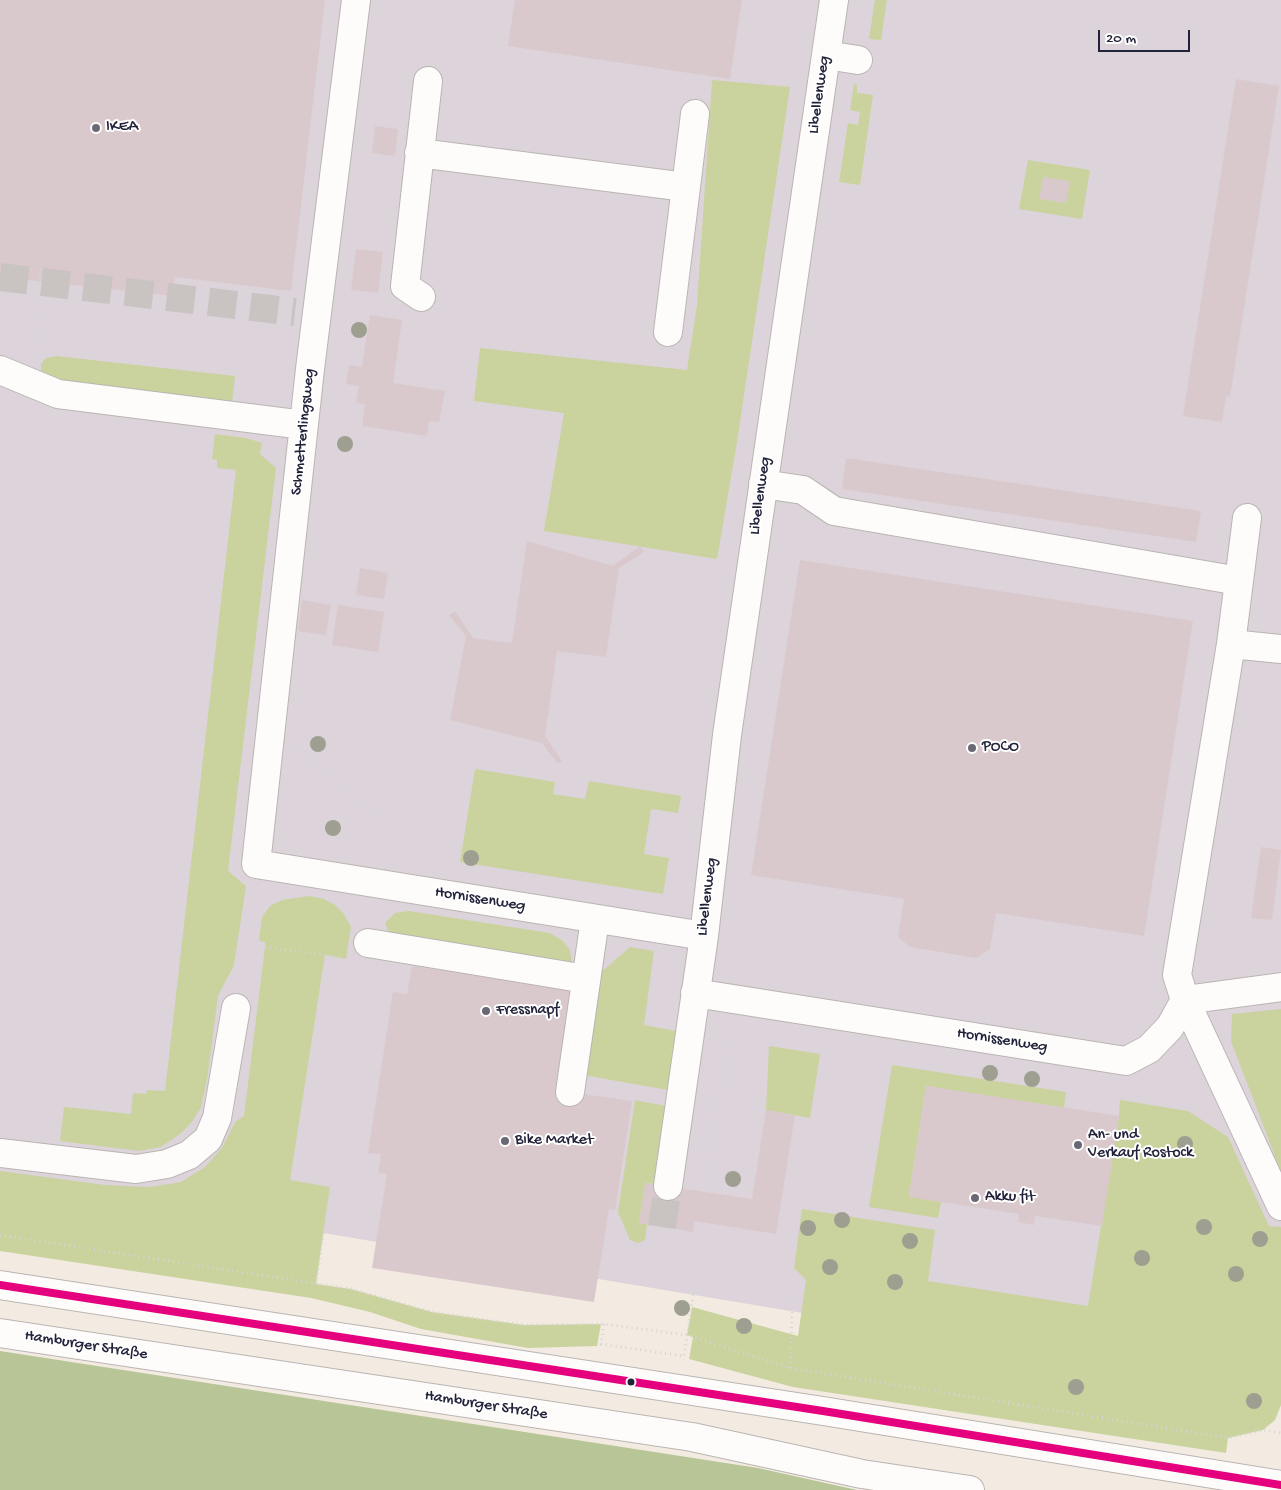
<!DOCTYPE html>
<meta charset="utf-8">
<style>
body{margin:0}
#map{position:relative;width:1281px;height:1490px;overflow:hidden;background:#f3ebe2;font-family:"Gochi Hand",sans-serif}
canvas{display:block}
.scale{position:absolute;left:1098px;top:30px;width:92px;height:22px;box-sizing:border-box;border:2px solid #22223b;border-top:0;padding-left:6px;font-size:15px;line-height:18px;white-space:nowrap;color:#22223b;-webkit-text-stroke:4px #fff;paint-order:stroke}
</style>
<div id="map">
<canvas width="1281" height="1490"></canvas>
<div class="scale">20 m</div>
</div>
<script>
const g = document.querySelector('canvas').getContext('2d');
g.lineJoin = 'round';
function fill(path, color) { g.fillStyle = color; g.fill(path, 'evenodd'); }
const poly = rows => new Path2D(rows.map(r => 'M' + r).join(''));
function trace(path, color, width, dash) { g.strokeStyle = color; g.lineWidth = width; g.lineCap = dash ? 'butt' : 'round'; g.setLineDash(dash || []); g.stroke(path); }
function drawText(font, color, halo, rows, align = 'center') {
  g.font = font + ' "Gochi Hand",sans-serif'; g.lineWidth = 4; g.setLineDash([]); g.textBaseline = 'middle'; g.strokeStyle = halo; g.fillStyle = color; for (const [text, x, y, turn = 0] of rows) {
    g.save(); g.translate(x, y); g.rotate((+turn || 0) * Math.PI / 180); g.textAlign = isNaN(turn) ? turn : align; if (halo) g.strokeText(text, 0, 0); g.fillText(text, 0, 0); g.restore();
  }
}
fill(poly([
 [0,0,1281,0,1281,1393,0,1179]
]), '#ddd3db');
fill(poly([
 [875,0,887,0,881,40,869,39],
 [712,80,790,87,737,442,717,559,544,531,564,413,474,401,480,348,687,370,697,305],
 [854,84,857,85,857,93,873,95,860,185,839,182,848,123,858,125,860,112,850,110],
 [1028,160,1090,170,1082,219,1019,209],
 [56,356,235,376,232,403,48,380,41,372,41,364,46,358],
 [215,434,246,438,262,443,260,454,276,468,228,871,246,886,234,965,218,996,207,1080,201,1107,192,1122,180,1134,161,1147,139,1151,60,1141,64,1107,131,1114,133,1093,146,1094,147,1090,165,1091,236,470,217,468,217,460,212,459],
 [475,769,555,782,553,794,585,799,589,781,681,796,678,813,651,809,644,854,669,858,663,894,460,862],
 [309,896,324,899,335,905,344,914,351,927,346,959,325,955,290,1180,330,1187,316,1284,351,1289,432,1312,524,1325,601,1324,597,1346,528,1348,421,1329,370,1312,311,1298,0,1251,0,1171,105,1185,150,1187,181,1182,205,1167,222,1148,235,1122,244,1116,265,947,265,942,259,941,262,917,270,906,282,900],
 [409,911,550,933,563,941,570,950,572,964,389,933,385,923,395,913],
 [630,947,654,951,644,1025,676,1031,668,1090,583,1075,598,975],
 [1281,1009,1281,1172,1231,1041,1232,1014],
 [769,1046,820,1054,810,1118,766,1110],
 [892,1065,1066,1092,1064,1108,926,1086,909,1196,941,1202,938,1218,869,1207],
 [635,1100,666,1106,654,1184,646,1183,639,1223,647,1224,645,1240,638,1243,630,1240,618,1212],
 [1120,1100,1188,1111,1228,1137,1269,1226,1281,1227,1281,1405,1275,1420,1263,1430,1228,1438,1226,1453,793,1387,689,1359,693,1337,687,1335,692,1307,798,1336,806,1280,794,1268,802,1209,935,1230,928,1281,1088,1306,1119,1116]
]), '#cad39d');
fill(poly([
 [0,1351,758,1468,857,1490,0,1490]
]), '#b7c597');
fill(poly([
 [0,0,325,0,291,291,175,277,173,296,0,277],
 [515,0,742,0,730,79,508,46],
 [1236,79,1279,86,1230,397,1226,396,1222,422,1183,416],
 [375,126,398,129,395,156,372,153],
 [1043,177,1070,181,1066,203,1039,199],
 [356,249,383,252,378,293,351,290],
 [370,315,402,320,393,383,445,391,439,422,429,421,427,436,362,426,365,404,356,403,359,386,346,384,349,365,362,367],
 [846,458,1201,511,1196,542,842,489],
 [527,541,613,566,640,546,644,552,619,568,606,657,557,651,545,736,562,761,558,764,542,743,450,720,466,636,449,615,455,611,473,638,512,643],
 [800,560,1193,621,1144,936,996,913,990,949,976,958,910,947,898,937,904,899,751,875],
 [360,568,388,573,384,599,356,595],
 [302,600,331,605,326,635,298,631],
 [338,605,384,612,378,652,332,645],
 [1261,847,1281,850,1272,920,1251,918],
 [412,966,571,990,555,1090,632,1101,615,1210,609,1209,594,1302,372,1268,387,1174,378,1173,381,1154,368,1153,393,992,407,994],
 [926,1086,1119,1116,1102,1226,1035,1216,1034,1225,1018,1222,1019,1214,909,1197],
 [766,1110,795,1115,776,1234,694,1221,693,1232,639,1223,645,1183,752,1199]
]), '#dac9cc');
trace(poly([
 [0,277,295,312],
 [662,1227,668,1186]
]), '#c9c3c1', 28, [28, 14]);
const minor = poly([
 [356,0,310,369,256,864,704,936],
 [826,55,858,60],
 [419,153,686,187],
 [421,297,405,286,428,81],
 [668,332,695,114],
 [0,370,58,394,304,425],
 [763,484,803,490,834,511,1239,581],
 [1247,518,1231,644,1177,975,1185,1000,1281,1206],
 [1231,644,1281,649],
 [368,943,586,979],
 [695,993,1126,1061,1149,1049,1170,1027,1185,1000],
 [1185,1000,1281,987],
 [570,1092,595,919],
 [0,1153,136,1169,167,1164,189,1155,208,1139,217,1118,236,1008],
 [668,1186,704,936,727,735,834,0]
]);
const major = poly([
 [0,1285,823,1411,1281,1485],
 [0,1333,692,1437,862,1474,970,1490]
]);
trace(minor, '#bab5b2', 30);
trace(major, '#bab5b2', 30);
trace(poly([
 [33,344,41,261],
 [299,745,378,821,378,855],
 [265,947,344,958],
 [706,1191,728,1028],
 [0,1235,351,1289,432,1312,524,1325,604,1324,687,1335,790,1368,1228,1438,1263,1430,1281,1433],
 [316,1284,332,1178],
 [604,1324,601,1344,684,1356,695,1282],
 [790,1368,793,1295]
]), '#d6d4d4', 3, [1, 4]);
trace(minor, '#fdfcfb', 28);
trace(major, '#fdfcfb', 28);
trace(poly([
 [0,1285,823,1411,1281,1485]
]), '#e5007d', 8);
g.fillStyle = '#9e9f90';
for (const [x, y] of [
 [359,330],
 [345,444],
 [318,744],
 [333,828],
 [471,858],
 [990,1073],
 [1032,1079],
 [1185,1144],
 [733,1179],
 [842,1220],
 [1204,1227],
 [808,1228],
 [1260,1239],
 [910,1241],
 [1142,1258],
 [830,1267],
 [1236,1274],
 [895,1282],
 [682,1308],
 [744,1326],
 [1076,1387],
 [1254,1401]
]) { g.beginPath(); g.arc(x, y, 8, 0, 2 * Math.PI); g.fill(); }
for (const [x, y, r, color] of [
 [96,128,5,"#6b6875"],
 [972,748,5,"#6b6875"],
 [486,1011,5,"#6b6875"],
 [505,1141,5,"#6b6875"],
 [1078,1145,5,"#6b6875"],
 [975,1198,5,"#6b6875"],
 [631,1382,4.5,"#22223b"]
]) { const dot = new Path2D(); dot.arc(x, y, r, 0, 2 * Math.PI); g.fillStyle = color; g.fill(dot); trace(dot, '#fff', 2); }
drawText('16px', '#22223b', '#fff', [
 ["Libellenweg",820,95,-82],
 ["Schmetterlingsweg",304,432,-84],
 ["Libellenweg",761,496,-82],
 ["Libellenweg",708,897,-83],
 ["Hornissenweg",480,900,9],
 ["Hornissenweg",1002,1041,9],
 ["Hamburger Straße",86,1346,9],
 ["Hamburger Straße",486,1406,9]
]);
drawText('16px', '#22223b', '#fff', [
 ["IKEA",106,128],
 ["POCO",982,748],
 ["Fressnapf",496,1011],
 ["An- und",1088,1136],
 ["Verkauf Rostock",1088,1154],
 ["Bike Market",515,1141],
 ["Akku fit",985,1198]
], 'left');
</script>
